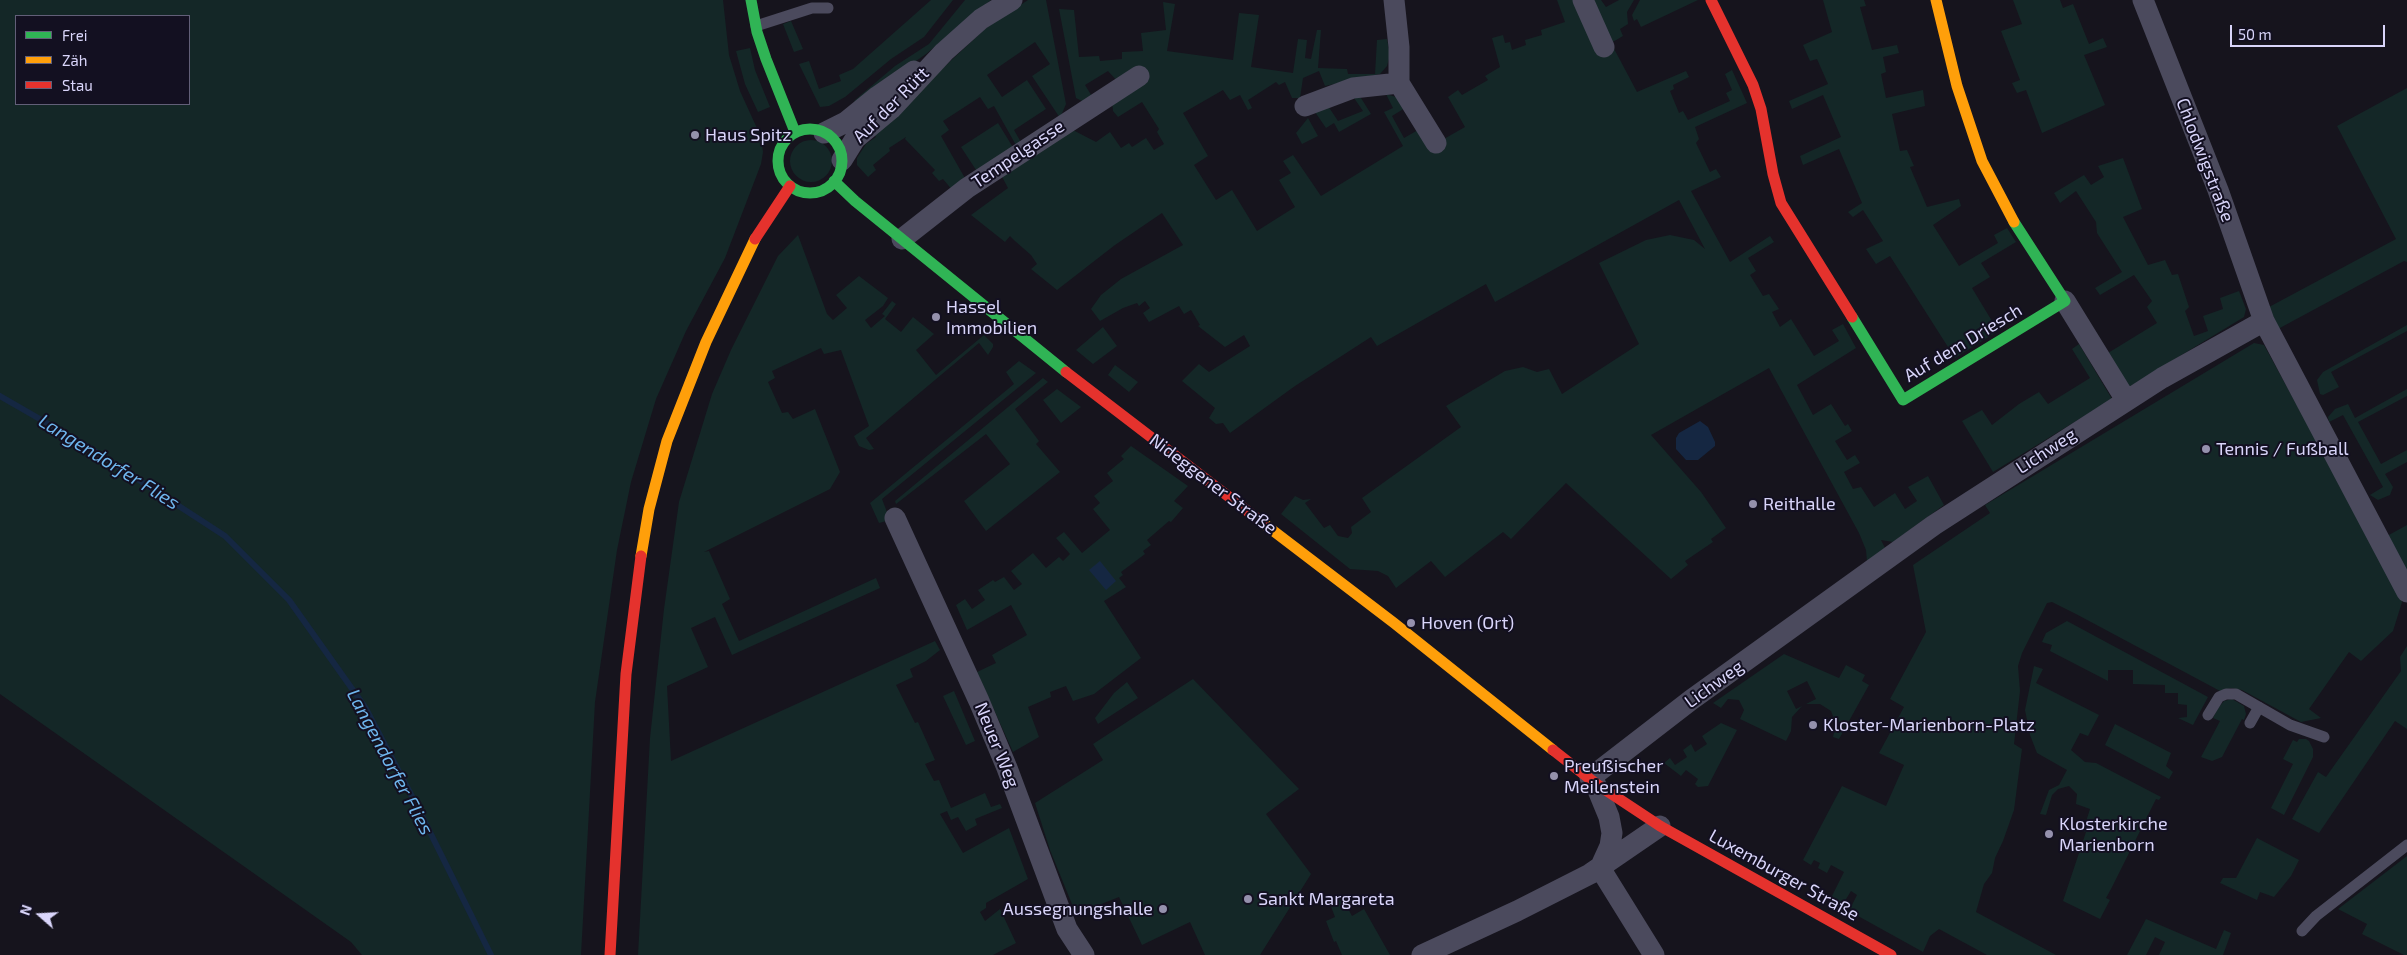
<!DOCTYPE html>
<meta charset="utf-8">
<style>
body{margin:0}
#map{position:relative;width:2407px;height:955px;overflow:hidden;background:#16141d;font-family:"Exo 2",sans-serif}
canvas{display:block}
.legend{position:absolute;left:15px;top:15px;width:175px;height:90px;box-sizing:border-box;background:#131021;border:1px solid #625f78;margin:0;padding:6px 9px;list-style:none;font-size:15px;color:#d9d5fa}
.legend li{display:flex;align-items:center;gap:10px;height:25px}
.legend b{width:25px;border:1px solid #625f78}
.north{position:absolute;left:15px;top:890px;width:50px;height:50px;-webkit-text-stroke:4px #131021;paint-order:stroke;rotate:289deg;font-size:14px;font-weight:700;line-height:20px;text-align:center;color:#d9d5fa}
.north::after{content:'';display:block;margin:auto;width:18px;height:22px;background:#d9d5fa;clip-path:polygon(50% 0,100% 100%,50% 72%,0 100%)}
.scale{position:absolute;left:2230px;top:25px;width:155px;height:22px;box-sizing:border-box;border:2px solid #d9d5fa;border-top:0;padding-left:6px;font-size:15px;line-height:18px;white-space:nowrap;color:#d9d5fa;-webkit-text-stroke:4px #131021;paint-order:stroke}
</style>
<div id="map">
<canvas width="2407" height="955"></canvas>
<ul class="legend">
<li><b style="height:6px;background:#30b455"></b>Frei</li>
<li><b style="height:6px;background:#ff9f0a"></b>Zäh</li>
<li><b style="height:6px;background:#e5322d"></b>Stau</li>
</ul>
<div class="north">N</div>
<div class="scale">50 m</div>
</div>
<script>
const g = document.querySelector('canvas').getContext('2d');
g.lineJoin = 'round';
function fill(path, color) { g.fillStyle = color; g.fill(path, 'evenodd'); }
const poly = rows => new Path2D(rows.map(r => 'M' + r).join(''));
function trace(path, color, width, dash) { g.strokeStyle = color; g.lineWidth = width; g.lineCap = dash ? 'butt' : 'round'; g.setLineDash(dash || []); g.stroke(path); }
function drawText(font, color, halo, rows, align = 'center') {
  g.font = font + ' "Exo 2",sans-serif'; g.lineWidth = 4; g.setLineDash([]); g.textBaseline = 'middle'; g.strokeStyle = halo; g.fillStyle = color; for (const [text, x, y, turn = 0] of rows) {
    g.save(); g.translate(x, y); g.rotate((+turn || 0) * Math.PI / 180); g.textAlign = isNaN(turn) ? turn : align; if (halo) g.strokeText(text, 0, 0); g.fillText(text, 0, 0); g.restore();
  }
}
fill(poly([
 [0,0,723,0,729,55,740,91,761,137,763,152,761,164,725,258,686,331,656,399,631,482,617,550,595,702,581,955,362,955,351,942,0,694],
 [16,16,189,16,189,104,16,104],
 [931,0,953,0,924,37,891,59,845,97,829,106,820,107,799,64,809,61,819,89,841,81,839,75,853,69],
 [965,0,991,0,926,54,852,106,855,100,895,66,929,44],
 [1028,0,1046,0,1066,104,1060,118,1032,76,1050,64,1035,42,987,75,1002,97,1027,80,1046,109,1014,130,1022,144,1017,147,994,106,988,109,980,97,943,121,949,130,941,136,966,180,953,191,943,179,939,181,932,173,935,170,905,139,906,137,889,148,890,151,873,165,876,170,868,177,857,165,857,158,866,144,876,137,873,133,986,28],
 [1557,0,1573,0,1597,51,1593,0,1601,0,1606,7,1619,0,1634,0,1627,12,1628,24,1620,29,1623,36,1611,43,1637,92,1686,71,1689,77,1673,85,1674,89,1670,91,1679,113,1683,111,1688,120,1730,101,1726,93,1732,90,1725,74,1732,70,1747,103,1695,127,1699,139,1696,143,1710,172,1716,169,1721,177,1691,191,1730,262,1770,236,1774,242,1748,258,1756,271,1750,275,1763,296,1769,294,1779,309,1772,312,1780,327,1791,319,1814,356,1839,341,1832,330,1843,324,1856,348,1797,385,1813,415,1831,404,1845,426,1848,424,1852,431,1835,441,1847,460,1855,455,1860,463,1844,472,1853,489,1861,487,1874,507,1895,493,1905,509,1917,501,1908,487,1928,476,1944,505,1893,542,1881,540,1885,548,1867,562,1866,550,1859,533,1769,368,1651,435,1701,492,1726,528,1711,539,1713,542,1685,561,1688,565,1671,579,1566,483,1511,539,1503,532,1445,577,1431,561,1396,588,1388,576,1378,571,1350,569,1281,514,1295,496,1303,500,1311,499,1305,503,1324,528,1330,525,1338,536,1348,538,1352,533,1351,527,1371,512,1362,498,1461,427,1446,406,1451,403,1505,371,1523,367,1537,372,1549,369,1562,394,1639,344,1599,263,1646,240,1670,235,1694,240,1705,249,1679,200,1495,302,1486,284,1377,346,1371,337,1295,386,1230,433,1223,423,1216,424,1209,418,1215,408,1182,381,1199,364,1209,372,1250,346,1244,335,1225,347,1198,326,1200,325,1191,310,1184,314,1179,306,1149,322,1143,313,1150,308,1145,301,1139,306,1137,303,1123,308,1100,321,1091,309,1101,295,1121,279,1183,245,1162,213,1115,245,1057,290,1031,269,1037,264,1031,255,1015,241,1010,236,1005,242,971,215,1008,188,1000,173,1071,129,1096,142,1110,132,1121,148,1129,143,1132,147,1146,138,1154,150,1164,144,1157,132,1159,129,1142,102,1118,117,1113,111,1112,102,1119,83,1108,71,1085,85,1093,98,1086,103,1076,98,1059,9,1074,10,1079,57,1099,56,1100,61,1122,59,1122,52,1143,51,1141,33,1166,30,1163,2,1175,4,1167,51,1233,60,1239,13,1259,15,1251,67,1293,73,1298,39,1307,40,1305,58,1311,59,1317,30,1321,30,1318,68,1347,69,1348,74,1375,74,1377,40,1387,39,1390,55,1387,66,1380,74,1325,86,1319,71,1303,78,1300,98,1292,98,1285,82,1279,85,1276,82,1248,100,1252,108,1248,110,1240,95,1230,100,1223,90,1183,113,1208,156,1194,165,1216,200,1232,190,1257,231,1295,207,1279,180,1291,173,1283,161,1293,155,1321,196,1403,146,1384,112,1393,108,1386,94,1396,97,1405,108,1392,116,1404,138,1418,130,1428,148,1465,127,1448,97,1458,90,1462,95,1488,80,1485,76,1500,67,1492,38,1503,35,1505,43,1510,42,1512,50,1526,45,1525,40,1542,35,1541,30,1565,22],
 [1640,0,1698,0,1641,27,1637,19,1634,21,1632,15],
 [1823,0,1864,0,1866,6,1860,7,1872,50,1897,45,1899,53,1883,57,1886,72,1881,74,1886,98,1923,90,1925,106,1892,114,1900,151,1907,150,1914,166,1910,167,1927,207,1959,199,1961,206,1933,225,1959,266,1998,243,1994,235,2007,228,2016,242,1981,263,1990,277,1972,288,1998,331,1955,358,1890,256,1876,264,1866,249,1883,241,1863,210,1853,217,1848,212,1862,203,1839,149,1803,165,1800,156,1841,137,1823,95,1792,109,1789,101,1828,84,1817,59,1810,61,1803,45,1832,32],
 [2013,0,2060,0,2063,8,2073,4,2089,44,2103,38,2107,47,2084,55,2105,105,2042,133,2026,90,2017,93,2012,83,2020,80,2001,31,2022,24],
 [791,21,803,49,794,52,783,24],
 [750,48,755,70,770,107,758,112,745,84,736,51],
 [2407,88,2407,262,2404,261,2278,329,2269,307,2396,239,2337,126],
 [1354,98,1361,98,1371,114,1339,132,1334,123,1326,128,1315,112,1328,106,1338,121,1363,111],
 [1308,118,1318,136,1302,144,1296,133],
 [998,123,1014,149,978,173,961,147],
 '790 161a21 21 0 1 1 42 0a21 21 0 1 1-42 0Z',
 [2123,158,2142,209,2123,217,2148,265,2165,260,2172,275,2178,274,2189,307,2185,311,2194,336,2208,331,2203,316,2223,309,2220,298,2239,291,2246,309,2244,317,2129,387,2108,353,2157,323,2147,307,2152,301,2134,275,2100,295,2095,288,2122,272,2097,233,2096,222,2076,191,2060,203,2054,193,2084,175,2091,185,2104,177,2098,166],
 [798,235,827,314,833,320,847,308,836,295,859,276,888,298,883,306,865,320,871,328,885,316,882,314,892,301,896,304,885,319,901,332,913,317,934,334,916,350,936,375,984,335,993,344,993,347,988,355,979,343,866,438,874,449,869,450,859,446,854,436,869,426,841,350,824,354,821,348,772,371,775,378,768,382,782,413,788,412,793,419,815,409,840,472,830,489,704,552,709,551,730,599,722,604,739,641,876,578,880,588,732,655,715,617,691,628,708,667,667,686,671,761,935,641,940,650,926,661,910,669,913,677,896,685,915,723,918,722,935,760,925,764,934,781,939,780,951,808,985,793,991,807,1000,804,1002,808,975,819,977,825,966,831,958,817,951,820,947,811,940,814,963,853,1009,828,1028,879,986,903,986,908,980,912,985,921,1000,909,1016,943,993,955,638,955,650,738,664,609,679,502,712,394,731,350,778,256],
 [2407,325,2407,331,2331,372,2339,387,2323,395,2320,394,2317,380,2323,372],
 [1103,327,1117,346,1093,364,1076,350],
 [2254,343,2264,345,2403,599,2393,631,2361,661,2349,652,2309,709,2321,718,2301,722,2242,690,2231,688,2220,691,2076,614,2052,602,2047,603,2022,653,2018,666,2020,691,2014,744,2022,749,2014,810,2003,841,1995,858,1992,873,1984,884,1976,912,2056,955,1987,955,1939,929,1930,936,1923,952,1849,911,1857,895,1851,891,1843,904,1831,898,1844,872,1831,865,1827,873,1818,868,1820,863,1814,860,1811,865,1803,860,1842,786,1886,806,1904,765,1879,753,1904,707,1890,699,1926,632,1913,565,1990,513,1985,505],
 [2079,344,2112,399,1993,472,1962,421,1982,410,1992,425,2019,404,2039,392,2048,404,2090,378,2072,349],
 [1019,361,1036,373,882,499,890,520,879,523,870,503,1014,384,1006,372],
 [1115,365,1138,382,1129,392,1108,375],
 [1043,378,1048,382,1015,409,1039,441,1036,444,1060,472,986,531,964,501,1010,464,986,434,896,504,895,501],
 [1057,389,1081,407,1061,423,1043,400],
 [2407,389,2407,396,2358,422,2381,464,2407,450,2407,462,2385,474,2393,487,2390,495,2378,500,2370,495,2383,487,2343,415,2329,422,2328,417,2335,409,2348,404,2355,418],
 [1131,446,1188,486,1174,501,1183,508,1171,522,1169,521,1147,540,1151,545,1143,551,1145,554,1121,572,1123,575,1119,578,1126,587,1104,601,1141,658,1094,694,1073,701,1066,686,1050,692,1051,697,1028,707,1039,737,1013,752,977,672,996,663,992,655,1027,635,1011,605,967,630,956,605,965,599,972,609,985,600,978,590,993,580,995,582,1004,577,1014,590,1022,584,1011,571,1033,553,1046,568,1059,557,1063,561,1070,554,1056,538,1064,532,1082,553,1110,530,1093,509,1100,503,1094,496,1113,481,1107,473,1124,459,1121,456],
 [2407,525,2407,573,2387,536],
 [2067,621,2208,697,2193,725,2178,718,2187,717,2187,705,2178,704,2178,693,2165,693,2165,685,2133,684,2133,670,2108,670,2108,681,2050,651,2052,645,2042,642,2046,633],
 [2407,646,2407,729,2395,721,2319,833,2292,819,2318,772,2326,777,2401,671,2400,657],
 [1784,654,1839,678,1846,665,1865,675,1862,681,1869,685,1839,739,1833,737,1836,724,1831,711,1820,704,1806,704,1816,699,1807,681,1787,691,1796,709,1802,706,1792,717,1791,731,1786,741,1740,719,1744,710,1739,700,1728,699,1721,708,1713,703],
 [2034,666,2043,669,2036,683,2099,715,2088,736,2080,733,2071,750,2085,762,2096,763,2161,797,2159,800,2156,799,2111,889,2106,898,2110,900,2100,919,2063,901,2086,832,2083,831,2090,809,2076,804,2077,794,2069,786,2058,789,2052,795,2046,815,2040,814,2049,790,2059,785,2067,770,2037,753,2030,735,2025,710],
 [1193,679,1299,789,1266,814,1311,874,1260,955,1205,955,1190,922,1142,945,1119,897,1076,914,1050,850,1035,803,1103,760,1093,744],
 [1127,682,1138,698,1098,724,1095,718,1114,693],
 [954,691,975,741,966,745,943,696],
 [2232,699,2244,706,2246,714,2244,720,2242,719,2222,757,2212,761,2201,757,2220,721,2213,718,2218,708,2224,701],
 [1721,723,1737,730,1708,786,1698,787,1695,784,1698,779,1686,770,1681,776,1664,763,1670,758,1675,765,1687,757,1683,750,1691,744,1695,752,1707,744,1702,736],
 [2115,724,2171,753,2166,766,2173,772,2169,779,2105,745],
 [2299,739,2306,739,2309,741,2313,749,2313,757,2284,815,2271,808,2293,764,2283,759,2293,740,2297,742],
 [2257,838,2299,860,2291,876,2274,897,2260,892,2257,900,2220,883,2223,878,2236,878],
 [2407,856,2407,955,2404,955,2362,934,2367,924,2338,909],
 [1347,897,1350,903,1346,905,1352,916,1364,909,1390,955,1342,955,1336,941,1334,942,1326,921,1335,917,1330,904],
 [2146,919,2216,949,2224,930,2231,933,2223,955,2159,955,2165,942,2155,937,2146,955,2127,955]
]), '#142727');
fill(poly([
 [1700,421,1708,427,1715,442,1715,446,1698,460,1686,460,1676,449,1676,438,1679,433],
 [1100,561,1116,581,1106,590,1089,570]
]), '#152742');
trace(poly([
 [0,396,85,445,225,536,289,600,365,707,417,806,491,955]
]), '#152742', 6);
trace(poly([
 [756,26,812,8,828,8],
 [2208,715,2219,697,2226,694,2236,694,2290,725,2324,737],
 [2250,723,2259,707],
 [2302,931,2316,916,2407,845]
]), '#4b4a5d', 11);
trace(poly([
 [1394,0,1399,47,1399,83,1436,143],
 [1583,0,1604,47],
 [2143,0,2218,190,2264,321,2407,592],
 [1305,106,1353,88,1399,83],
 [824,133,846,122,878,96,914,71],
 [842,160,855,139,891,109,944,52,981,19,1012,0],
 [902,239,967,188,1139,76],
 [2065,301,2126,400],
 [895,518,979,701,1007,768,1067,929,1084,955],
 [1590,778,1691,700,1934,525,2162,378,2264,321],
 [1595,783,1609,817,1612,833,1610,846,1600,868],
 [1600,868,1654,955],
 [1422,955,1517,911,1590,874,1660,826]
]), '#4b4a5d', 21);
trace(poly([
 [751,0,757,32,766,59,795,132],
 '778 161a32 32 0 1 1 64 0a32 32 0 1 1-64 0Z',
 [834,181,855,201,1066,372],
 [1852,317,1903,400,2065,301,2014,222]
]), '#30b455', 11);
trace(poly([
 [1936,0,1957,86,1982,161,2014,222],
 [1263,523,1394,623,1553,750],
 [641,556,649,509,667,441,706,342,755,239]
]), '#ff9f0a', 11);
trace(poly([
 [1711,0,1753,85,1761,109,1773,174,1781,203,1852,317],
 [755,239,790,186],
 [1066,372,1263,523],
 [1553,750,1595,783,1660,826,1891,955],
 [610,955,626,674,641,556]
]), '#e5322d', 11);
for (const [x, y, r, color] of [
 [695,135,5,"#9591ad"],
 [936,317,5,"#9591ad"],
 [2206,449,5,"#9591ad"],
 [1753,504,5,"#9591ad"],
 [1411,623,5,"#9591ad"],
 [1813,725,5,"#9591ad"],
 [1554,776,5,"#9591ad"],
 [2049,834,5,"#9591ad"],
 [1248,899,5,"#9591ad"],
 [1163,909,5,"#9591ad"]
]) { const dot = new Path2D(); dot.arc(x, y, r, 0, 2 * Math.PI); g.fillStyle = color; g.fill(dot); trace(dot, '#131021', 2); }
drawText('18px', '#d9d5fa', '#131021', [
 ["Auf der Rütt",891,105,-45],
 ["Tempelgasse",1018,154,-34],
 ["Chlodwigstraße",2205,160,69],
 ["Auf dem Driesch",1963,343,-31],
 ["Lichweg",2046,451,-33],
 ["Nideggener Straße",1213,484,37],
 ["Lichweg",1714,684,-36],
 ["Neuer Weg",997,745,68],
 ["Luxemburger Straße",1784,875,29]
]);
drawText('18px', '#d9d5fa', '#131021', [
 ["Haus Spitz",705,135],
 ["Hassel",946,307],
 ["Immobilien",946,328],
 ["Tennis / Fußball",2216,449],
 ["Reithalle",1763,504],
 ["Hoven (Ort)",1421,623],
 ["Kloster-Marienborn-Platz",1823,725],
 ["Preußischer",1564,766],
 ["Meilenstein",1564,787],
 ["Klosterkirche",2059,824],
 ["Marienborn",2059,845],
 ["Sankt Margareta",1258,899],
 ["Aussegnungshalle",1153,909,"right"]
], 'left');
drawText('italic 19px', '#6fb6ee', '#131021', [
 ["Langendorfer Flies",109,462,32],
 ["Langendorfer Flies",390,762,62]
]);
</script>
